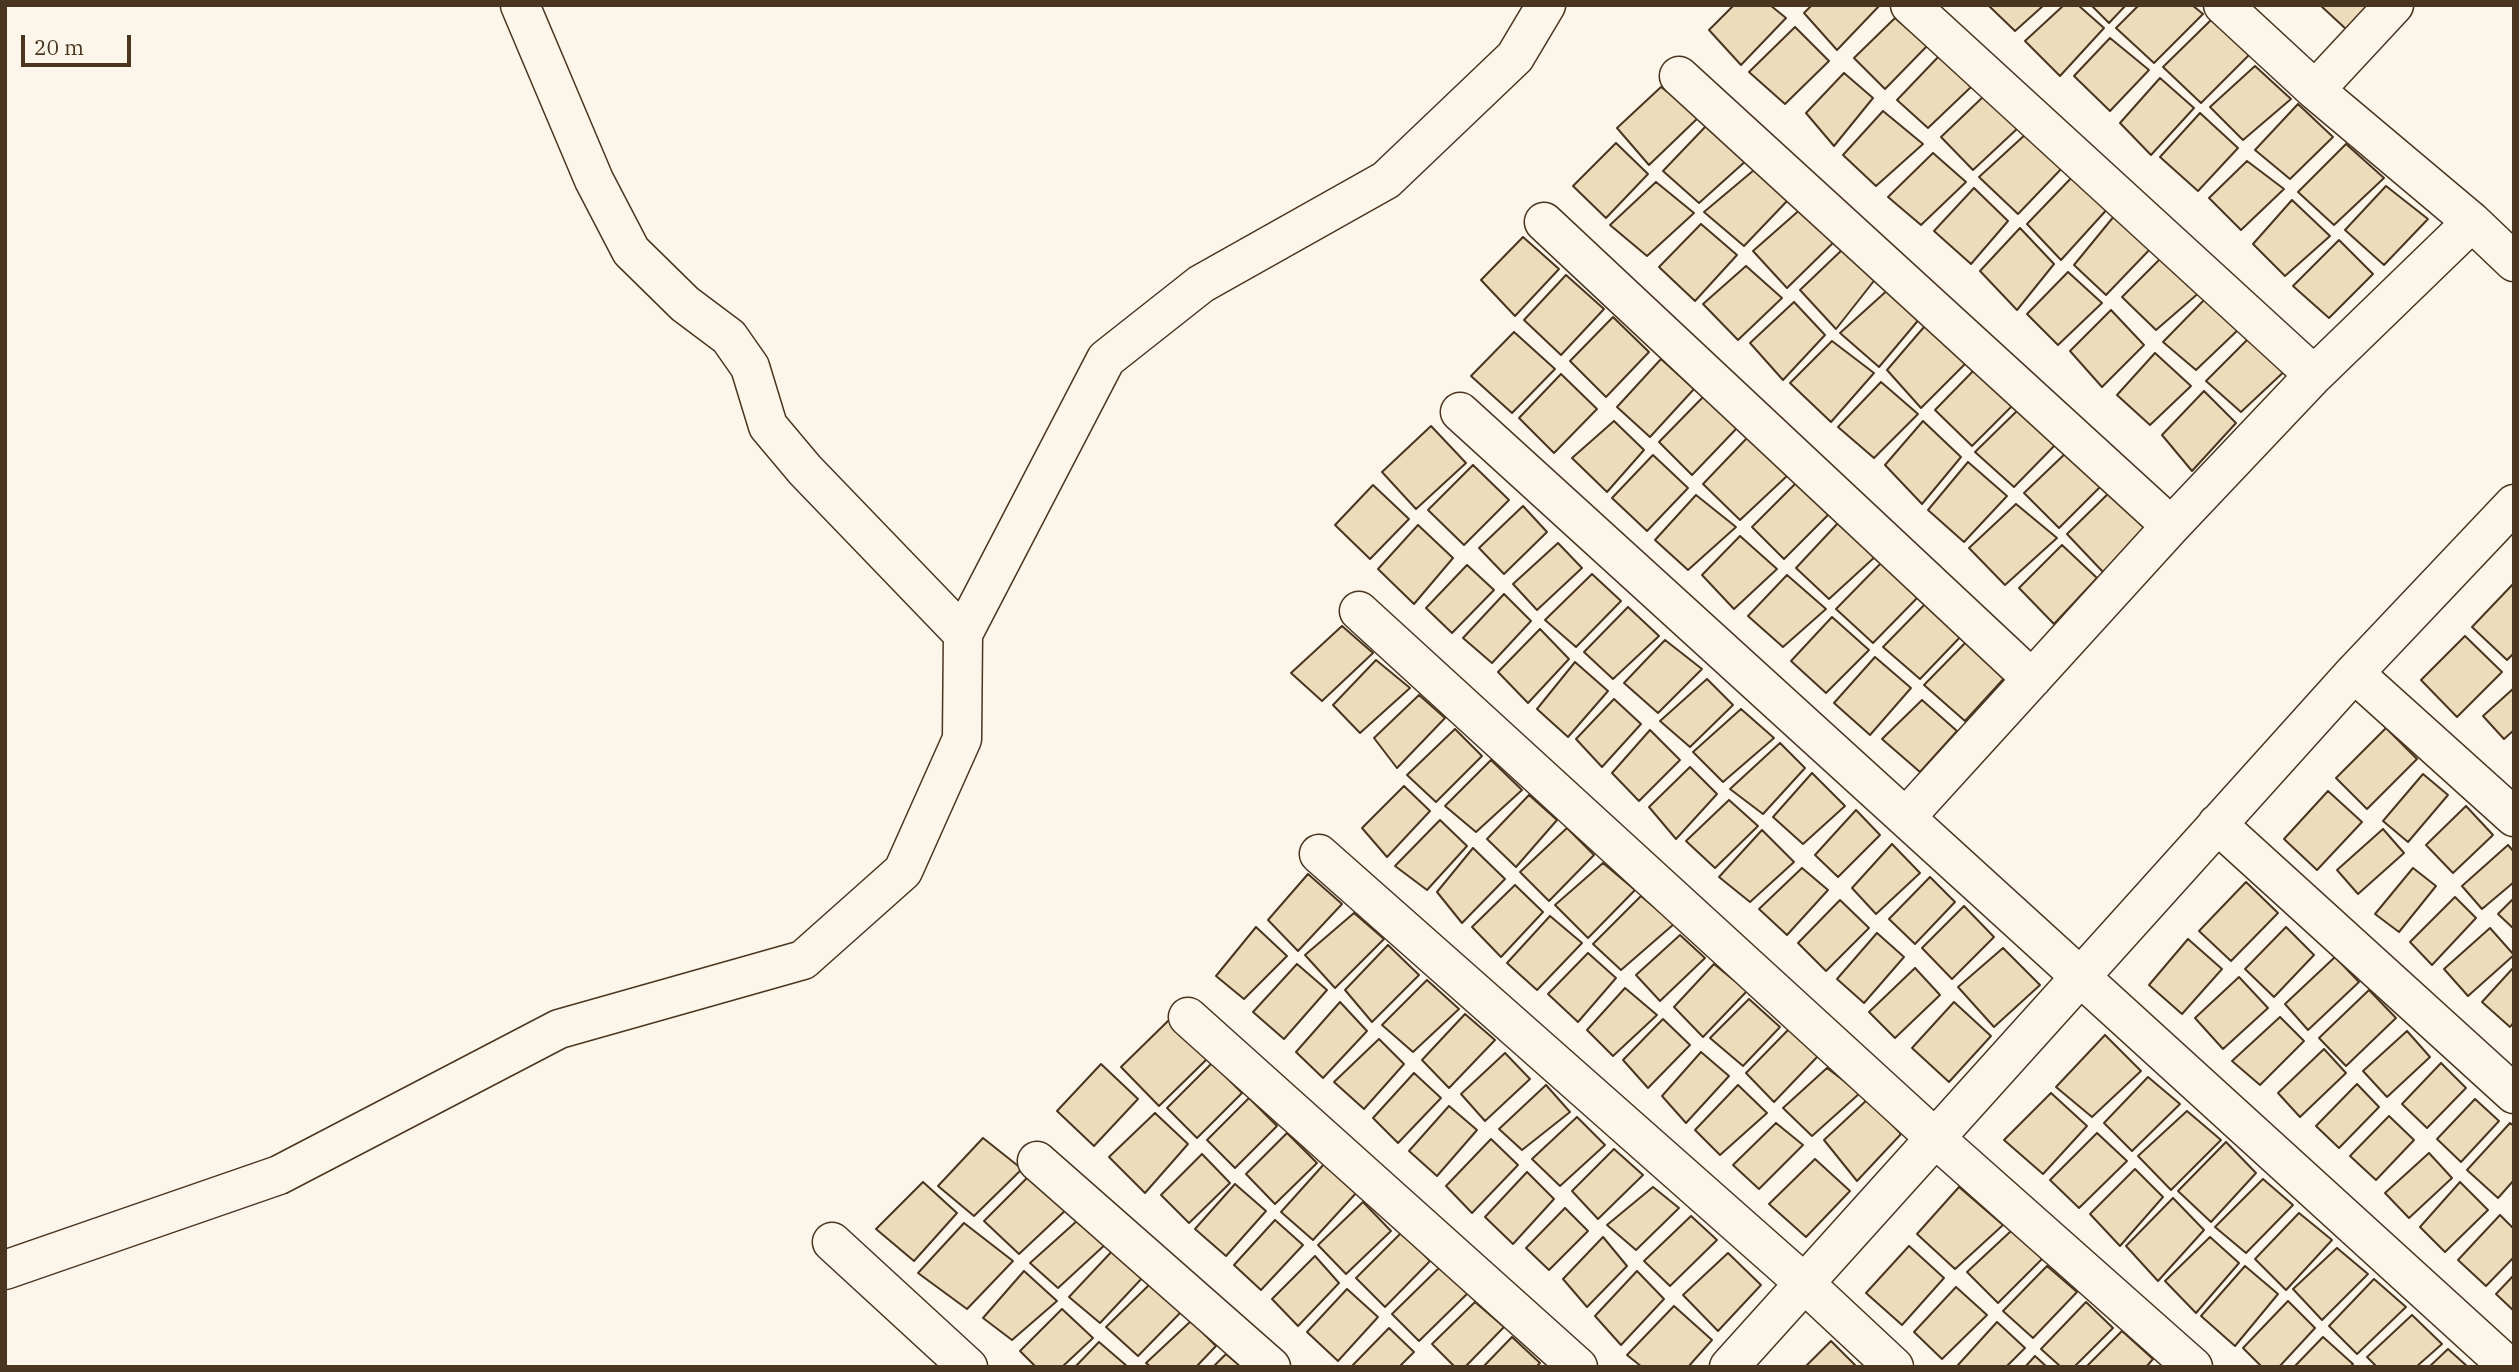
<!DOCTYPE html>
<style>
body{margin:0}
#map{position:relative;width:2519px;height:1372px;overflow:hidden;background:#fbf6e9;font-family:"IBM Plex Serif",serif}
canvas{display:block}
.frame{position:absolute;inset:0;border:7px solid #4a3520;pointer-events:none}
.scale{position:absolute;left:21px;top:35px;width:110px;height:32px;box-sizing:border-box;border:4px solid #4a3520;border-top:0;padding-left:9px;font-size:21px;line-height:24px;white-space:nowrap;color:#4a3520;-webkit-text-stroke:5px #fbf6e9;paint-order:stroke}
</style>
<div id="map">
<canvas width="2519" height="1372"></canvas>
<div class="frame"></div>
<div class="scale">20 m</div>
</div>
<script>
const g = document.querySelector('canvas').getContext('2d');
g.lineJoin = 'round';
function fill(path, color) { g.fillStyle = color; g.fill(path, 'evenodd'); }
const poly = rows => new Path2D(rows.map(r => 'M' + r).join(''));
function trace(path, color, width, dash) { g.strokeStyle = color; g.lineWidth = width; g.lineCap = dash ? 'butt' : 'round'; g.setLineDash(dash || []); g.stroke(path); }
const building = poly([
 [1734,5,1770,5,1786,18,1741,65,1709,30,1734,5],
 [1812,5,1880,5,1837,50,1804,13,1812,5],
 [1988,5,2044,5,2015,31,1988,5],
 [2064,5,2078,5,2104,28,2060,76,2025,41,2064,5],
 [2091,5,2126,5,2109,23,2091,5],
 [2139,5,2192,5,2203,14,2154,63,2116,28,2139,5],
 [2320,5,2370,5,2347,30,2320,5],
 [1895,18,1927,46,1885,89,1854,58,1895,18],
 [2211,20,2250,54,2201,103,2163,67,2211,20],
 [1795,27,1829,61,1785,104,1749,72,1795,27],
 [2110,38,2149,70,2110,111,2074,76,2110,38],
 [1941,54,1971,87,1928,128,1897,100,1941,54],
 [2255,66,2291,99,2243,140,2210,107,2255,66],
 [1844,73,1873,98,1834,146,1806,113,1844,73],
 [2160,78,2194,108,2151,155,2120,123,2160,78],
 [1661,87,1700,116,1649,165,1617,128,1661,87],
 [1985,95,2018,128,1973,170,1941,137,1985,95],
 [2298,104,2333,137,2290,179,2255,150,2298,104],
 [1883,111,1923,144,1876,186,1843,155,1883,111],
 [2200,113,2238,148,2198,191,2160,157,2200,113],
 [1706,126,1748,159,1699,203,1663,171,1706,126],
 [2027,133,2064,166,2018,214,1979,177,2027,133],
 [1616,143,1648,174,1606,218,1573,186,1616,143],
 [2346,144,2384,178,2334,225,2298,192,2346,144],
 [1933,153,1966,182,1921,225,1888,197,1933,153],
 [2247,161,2284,189,2241,230,2209,198,2247,161],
 [1754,170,1788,200,1744,246,1704,212,1754,170],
 [2076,173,2110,206,2061,260,2027,224,2076,173],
 [1656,182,1694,213,1647,256,1610,225,1656,182],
 [2386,186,2428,219,2384,265,2345,230,2386,186],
 [1974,188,2008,221,1971,264,1934,231,1974,188],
 [2292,200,2330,236,2285,276,2253,244,2292,200],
 [1803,207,1838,238,1787,288,1753,251,1803,207],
 [2115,215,2154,245,2106,295,2074,265,2115,215],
 [1701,224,1737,255,1695,301,1659,267,1701,224],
 [2020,228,2054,264,2017,310,1980,271,2020,228],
 [1523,237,1559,269,1515,316,1481,280,1523,237],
 [2339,240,2373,274,2329,318,2293,286,2339,240],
 [1845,247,1877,277,1836,329,1800,290,1845,247],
 [2164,255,2201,291,2156,330,2122,297,2164,255],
 [1746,266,1782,298,1738,340,1703,304,1746,266],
 [2068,272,2102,303,2058,345,2027,314,2068,272],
 [1566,275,1604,309,1561,355,1524,320,1566,275],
 [1891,287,1921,317,1879,367,1840,333,1891,287],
 [2206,298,2240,328,2196,370,2163,342,2206,298],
 [1794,302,1825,335,1783,380,1750,343,1794,302],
 [2111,310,2144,345,2102,387,2070,351,2111,310],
 [1613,317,1649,352,1606,397,1570,361,1613,317],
 [1930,320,1968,361,1921,408,1887,370,1930,320],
 [1514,332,1555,369,1512,413,1471,376,1514,332],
 [2252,335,2289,367,2241,412,2206,381,2252,335],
 [1832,341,1874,373,1831,422,1790,383,1832,341],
 [2155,353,2191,386,2150,425,2117,395,2155,353],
 [1661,359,1694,389,1650,437,1617,407,1661,359],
 [1978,366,2016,402,1972,446,1935,410,1978,366],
 [1561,374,1597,409,1554,453,1519,418,1561,374],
 [1881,382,1918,414,1874,458,1838,427,1881,382],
 [2204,391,2236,423,2192,471,2162,435,2204,391],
 [1705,395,1738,427,1692,475,1659,442,1705,395],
 [2022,406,2060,440,2014,487,1975,452,2022,406],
 [1614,421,1644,450,1607,492,1572,458,1614,421],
 [1923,421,1961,457,1922,504,1885,465,1923,421],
 [1431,426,1466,463,1416,509,1382,472,1431,426],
 [1748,437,1788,475,1740,520,1703,484,1748,437],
 [2070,449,2106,481,2059,528,2024,493,2070,449],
 [1653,455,1688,488,1647,531,1612,498,1653,455],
 [1968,462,2007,496,1964,542,1928,510,1968,462],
 [1473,465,1509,500,1464,545,1428,510,1473,465],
 [1796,483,1831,512,1784,559,1752,527,1796,483],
 [1373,485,1409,519,1370,559,1335,525,1373,485],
 [2114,488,2151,525,2103,572,2067,534,2114,488],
 [1696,495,1736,527,1688,570,1655,540,1696,495],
 [2016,504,2057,538,2005,585,1969,548,2016,504],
 [1523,506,1547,532,1504,574,1479,548,1523,506],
 [1838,523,1877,555,1829,599,1796,568,1838,523],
 [1418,525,1453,558,1414,604,1378,569,1418,525],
 [1740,536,1777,569,1734,609,1702,575,1740,536],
 [1558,543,1582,568,1537,610,1513,584,1558,543],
 [2062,545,2097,578,2054,624,2019,588,2062,545],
 [1884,560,1922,593,1873,643,1836,609,1884,560],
 [1467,565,1494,590,1452,633,1426,608,1467,565],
 [1592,574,1621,601,1576,647,1545,620,1592,574],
 [1787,575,1826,609,1783,647,1748,616,1787,575],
 [2514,583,2514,653,2507,660,2472,627,2514,583],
 [1504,594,1531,621,1492,663,1463,638,1504,594],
 [1929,600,1965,632,1920,679,1883,647,1929,600],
 [1628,607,1659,636,1613,679,1584,652,1628,607],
 [1832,617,1869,650,1826,693,1791,661,1832,617],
 [1342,626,1373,653,1322,701,1291,673,1342,626],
 [1540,629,1569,659,1528,703,1498,672,1540,629],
 [2465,636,2502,672,2457,717,2421,680,2465,636],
 [1970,638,2008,674,1965,721,1924,685,1970,638],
 [1665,640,1702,669,1658,713,1624,683,1665,640],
 [1875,657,1911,688,1870,735,1834,703,1875,657],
 [1376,660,1410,688,1360,733,1333,705,1376,660],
 [1575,662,1608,691,1568,737,1537,709,1575,662],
 [1707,679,1733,705,1690,747,1660,721,1707,679],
 [2514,688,2514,730,2504,739,2483,716,2514,688],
 [1419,695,1445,718,1397,768,1374,738,1419,695],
 [1614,699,1641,724,1602,767,1576,739,1614,699],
 [1922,700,1957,731,1920,772,1882,739,1922,700],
 [1741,709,1774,738,1723,782,1693,752,1741,709],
 [2386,728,2417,759,2367,809,2336,778,2386,728],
 [1455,729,1482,756,1436,802,1407,775,1455,729],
 [1650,730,1680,760,1639,801,1612,773,1650,730],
 [1780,743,1805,768,1763,814,1730,789,1780,743],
 [1491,760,1522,790,1476,832,1445,806,1491,760],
 [1690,767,1717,794,1676,839,1649,807,1690,767],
 [1812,773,1845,806,1803,844,1773,817,1812,773],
 [2423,774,2448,795,2408,842,2383,821,2423,774],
 [1404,786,1430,811,1387,857,1362,828,1404,786],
 [2328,791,2362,822,2317,870,2284,839,2328,791],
 [1529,795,1557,820,1516,867,1487,839,1529,795],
 [1729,800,1758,826,1715,868,1686,841,1729,800],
 [2466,806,2493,835,2453,873,2426,845,2466,806],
 [1856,810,1880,835,1838,877,1815,855,1856,810],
 [1440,820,1467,846,1427,890,1395,866,1440,820],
 [1567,828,1594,855,1549,901,1520,872,1567,828],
 [2383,829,2404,853,2358,894,2337,870,2383,829],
 [1762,830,1794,862,1750,902,1719,877,1762,830],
 [1892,844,1920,873,1876,914,1852,888,1892,844],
 [2508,845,2514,852,2514,882,2482,909,2462,886,2508,845],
 [1473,848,1505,879,1462,923,1437,892,1473,848],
 [1603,863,1635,890,1588,938,1555,905,1603,863],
 [1802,868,1828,890,1787,935,1759,909,1802,868],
 [2413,868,2436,886,2399,932,2375,914,2413,868],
 [1308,874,1342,904,1298,951,1268,920,1308,874],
 [1930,877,1955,902,1915,944,1889,919,1930,877],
 [2246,882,2278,913,2231,961,2199,931,2246,882],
 [1515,885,1543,912,1501,957,1472,927,1515,885],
 [1641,896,1674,924,1621,970,1593,944,1641,896],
 [2455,897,2476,918,2432,965,2410,942,2455,897],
 [2514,898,2514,929,2498,914,2514,898],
 [1840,900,1869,928,1826,971,1798,943,1840,900],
 [1964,906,1994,937,1952,979,1922,948,1964,906],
 [1354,913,1384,939,1335,988,1305,955,1354,913],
 [1550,916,1582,943,1537,990,1507,963,1550,916],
 [1256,927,1287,956,1244,999,1216,976,1256,927],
 [2286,927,2314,955,2274,997,2245,969,2286,927],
 [2490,928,2514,955,2468,996,2444,969,2490,928],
 [1877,933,1904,957,1864,1003,1837,979,1877,933],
 [1680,935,1705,958,1660,1001,1636,975,1680,935],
 [2188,939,2222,969,2182,1014,2149,985,2188,939],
 [1388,945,1419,975,1372,1022,1345,990,1388,945],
 [2003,948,2040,985,1994,1027,1958,987,2003,948],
 [1588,953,1616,978,1578,1022,1548,994,1588,953],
 [2335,957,2359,982,2308,1030,2285,1004,2335,957],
 [1297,964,1327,990,1284,1039,1253,1012,1297,964],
 [1714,964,1747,991,1703,1037,1674,1007,1714,964],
 [2514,967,2514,1022,2510,1027,2482,1002,2514,967],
 [1915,968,1940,995,1895,1038,1869,1012,1915,968],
 [2239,977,2268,1008,2223,1049,2195,1018,2239,977],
 [1427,980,1459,1009,1413,1052,1382,1025,1427,980],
 [1625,988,1657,1015,1613,1056,1587,1030,1625,988],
 [2369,990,2396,1018,2346,1066,2319,1038,2369,990],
 [1749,999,1780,1027,1743,1066,1710,1038,1749,999],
 [1340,1002,1367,1031,1323,1078,1296,1052,1340,1002],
 [1954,1002,1991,1036,1949,1082,1912,1048,1954,1002],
 [1465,1014,1495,1040,1449,1088,1422,1060,1465,1014],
 [2280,1017,2304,1041,2260,1085,2232,1061,2280,1017],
 [1663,1019,1690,1045,1648,1088,1623,1060,1663,1019],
 [1169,1020,1207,1059,1159,1106,1121,1067,1169,1020],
 [1789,1029,1819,1055,1774,1102,1746,1073,1789,1029],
 [2407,1031,2430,1057,2387,1097,2363,1071,2407,1031],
 [2105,1035,2141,1071,2092,1117,2056,1087,2105,1035],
 [1379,1039,1404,1064,1364,1109,1334,1082,1379,1039],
 [2324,1049,2346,1073,2300,1117,2278,1093,2324,1049],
 [1701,1052,1729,1076,1686,1123,1662,1096,1701,1052],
 [1505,1053,1530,1079,1485,1121,1461,1094,1505,1053],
 [1212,1063,1242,1093,1197,1138,1167,1108,1212,1063],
 [2441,1063,2466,1088,2427,1128,2402,1104,2441,1063],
 [1101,1064,1138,1099,1094,1146,1057,1111,1101,1064],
 [1827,1068,1860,1093,1812,1136,1783,1108,1827,1068],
 [1414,1073,1441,1098,1398,1143,1373,1118,1414,1073],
 [2148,1077,2180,1104,2132,1151,2104,1123,2148,1077],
 [2357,1084,2379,1107,2339,1148,2316,1126,2357,1084],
 [1546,1085,1570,1112,1522,1150,1499,1129,1546,1085],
 [1738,1085,1767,1113,1720,1155,1695,1130,1738,1085],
 [2051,1093,2087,1126,2043,1174,2004,1140,2051,1093],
 [1249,1098,1277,1126,1235,1168,1207,1140,1249,1098],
 [1868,1099,1901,1134,1857,1181,1824,1140,1868,1099],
 [2475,1099,2499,1121,2461,1162,2437,1139,2475,1099],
 [1449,1106,1477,1130,1437,1176,1409,1151,1449,1106],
 [2187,1111,2221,1140,2171,1190,2138,1156,2187,1111],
 [1155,1113,1188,1144,1145,1193,1109,1157,1155,1113],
 [2389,1116,2414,1140,2376,1180,2350,1156,2389,1116],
 [1577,1117,1605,1145,1560,1186,1532,1159,1577,1117],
 [1776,1123,1803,1145,1759,1189,1733,1165,1776,1123],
 [2510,1123,2514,1126,2514,1180,2498,1198,2467,1170,2510,1123],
 [1287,1133,1317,1163,1275,1204,1246,1174,1287,1133],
 [2097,1133,2127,1161,2079,1208,2050,1180,2097,1133],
 [983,1138,1022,1169,974,1216,938,1186,983,1138],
 [1491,1139,1518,1165,1472,1213,1446,1186,1491,1139],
 [2226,1142,2256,1173,2211,1222,2178,1191,2226,1142],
 [1614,1149,1643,1175,1598,1219,1572,1191,1614,1149],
 [2429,1153,2452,1178,2409,1218,2385,1193,2429,1153],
 [1202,1154,1230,1183,1189,1223,1161,1195,1202,1154],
 [1815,1159,1850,1191,1806,1237,1769,1204,1815,1159],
 [1325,1163,1357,1192,1313,1240,1281,1212,1325,1163],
 [2135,1169,2163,1197,2120,1246,2090,1214,2135,1169],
 [1527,1172,1554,1199,1513,1244,1485,1217,1527,1172],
 [1030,1175,1068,1208,1019,1254,984,1221,1030,1175],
 [2263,1179,2293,1205,2246,1253,2215,1227,2263,1179],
 [923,1182,957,1213,914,1261,876,1229,923,1182],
 [2460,1182,2488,1210,2445,1252,2420,1227,2460,1182],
 [1235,1184,1266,1211,1226,1256,1195,1229,1235,1184],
 [1653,1187,1679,1208,1636,1250,1607,1225,1653,1187],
 [1959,1187,2003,1225,1955,1269,1917,1234,1959,1187],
 [2173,1198,2204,1230,2158,1281,2126,1246,2173,1198],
 [1363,1202,1391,1231,1346,1274,1318,1245,1363,1202],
 [1565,1208,1588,1231,1549,1270,1526,1248,1565,1208],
 [2299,1213,2332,1240,2286,1290,2255,1259,2299,1213],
 [2500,1215,2514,1229,2514,1257,2486,1286,2458,1260,2500,1215],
 [1691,1216,1717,1240,1670,1286,1644,1261,1691,1216],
 [1078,1220,1108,1242,1058,1288,1030,1263,1078,1220],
 [1275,1220,1303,1245,1261,1290,1234,1265,1275,1220],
 [964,1223,1013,1261,967,1309,918,1273,964,1223],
 [2011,1231,2043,1258,1998,1303,1967,1272,2011,1231],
 [1402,1232,1430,1261,1385,1307,1356,1278,1402,1232],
 [1603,1237,1627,1266,1587,1307,1563,1279,1603,1237],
 [2210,1237,2239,1263,2196,1313,2165,1281,2210,1237],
 [1909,1246,1944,1278,1902,1325,1866,1293,1909,1246],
 [1115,1248,1144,1276,1100,1323,1069,1297,1115,1248],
 [2337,1248,2368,1274,2322,1320,2293,1289,2337,1248],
 [1728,1253,1761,1285,1718,1331,1683,1295,1728,1253],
 [1315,1256,1339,1283,1298,1326,1272,1299,1315,1256],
 [1442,1265,1469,1292,1419,1341,1392,1314,1442,1265],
 [2047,1266,2077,1292,2033,1338,2003,1311,2047,1266],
 [2245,1266,2278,1294,2235,1346,2201,1316,2245,1266],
 [1024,1271,1057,1301,1012,1340,983,1318,1024,1271],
 [1637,1271,1664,1299,1621,1345,1595,1316,1637,1271],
 [2514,1275,2514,1311,2496,1294,2514,1275],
 [2374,1279,2406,1307,2357,1354,2329,1326,2374,1279],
 [1150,1284,1182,1311,1138,1356,1106,1327,1150,1284],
 [1956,1287,1987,1315,1942,1359,1914,1332,1956,1287],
 [1347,1289,1378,1317,1338,1361,1307,1332,1347,1289],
 [2288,1301,2315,1328,2279,1367,2262,1367,2243,1348,2288,1301],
 [1475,1302,1504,1327,1465,1367,1455,1367,1432,1344,1475,1302],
 [2086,1302,2113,1328,2074,1367,2061,1367,2041,1349,2086,1302],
 [1674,1306,1712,1340,1688,1367,1642,1367,1627,1355,1674,1306],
 [1062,1309,1093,1338,1062,1367,1036,1367,1020,1351,1062,1309],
 [2412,1315,2442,1344,2416,1367,2377,1367,2367,1357,2412,1315],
 [1191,1321,1216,1346,1196,1367,1151,1367,1146,1363,1191,1321],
 [1997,1322,2025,1348,2006,1367,1960,1367,1958,1365,1997,1322],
 [1389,1328,1414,1352,1399,1367,1351,1367,1389,1328],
 [2122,1331,2153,1359,2146,1367,2086,1367,2122,1331],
 [1512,1337,1540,1363,1536,1367,1483,1367,1512,1337],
 [2323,1337,2353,1364,2350,1367,2294,1367,2323,1337],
 [1831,1341,1857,1367,1805,1367,1831,1341],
 [1099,1342,1128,1367,1075,1367,1099,1342],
 [2448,1349,2468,1367,2429,1367,2448,1349],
 [1226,1354,1241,1367,1213,1367,1226,1354],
 [2035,1356,2047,1367,2025,1367,2035,1356]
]);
fill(building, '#ecdcbc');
trace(building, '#4a3520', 2);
const minor = poly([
 [520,5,594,180,631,251,685,304,729,337,750,367,768,426,805,470,963,634],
 [1910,5,2314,375],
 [2223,5,2315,90,2472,222,2514,262],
 [1679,76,2171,526],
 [2315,90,2394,5],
 [1544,222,2032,679],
 [1460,412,2509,1367],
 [1359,611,1935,1138,2193,1367],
 [2354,673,2514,817],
 [1906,817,2171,526,2314,375,2472,222],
 [2217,824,2514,1094],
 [1319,854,1804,1283,1894,1367],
 [1188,1017,1578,1367],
 [1037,1161,1271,1367],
 [832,1242,968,1367],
 [5,1270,279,1175,559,1029,803,960,903,871,962,739,963,634,1106,359,1201,284,1386,180,1515,57,1546,5],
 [1729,1367,2354,673,2514,504]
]);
trace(minor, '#4a3520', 41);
trace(minor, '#fbf6e9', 38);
</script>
